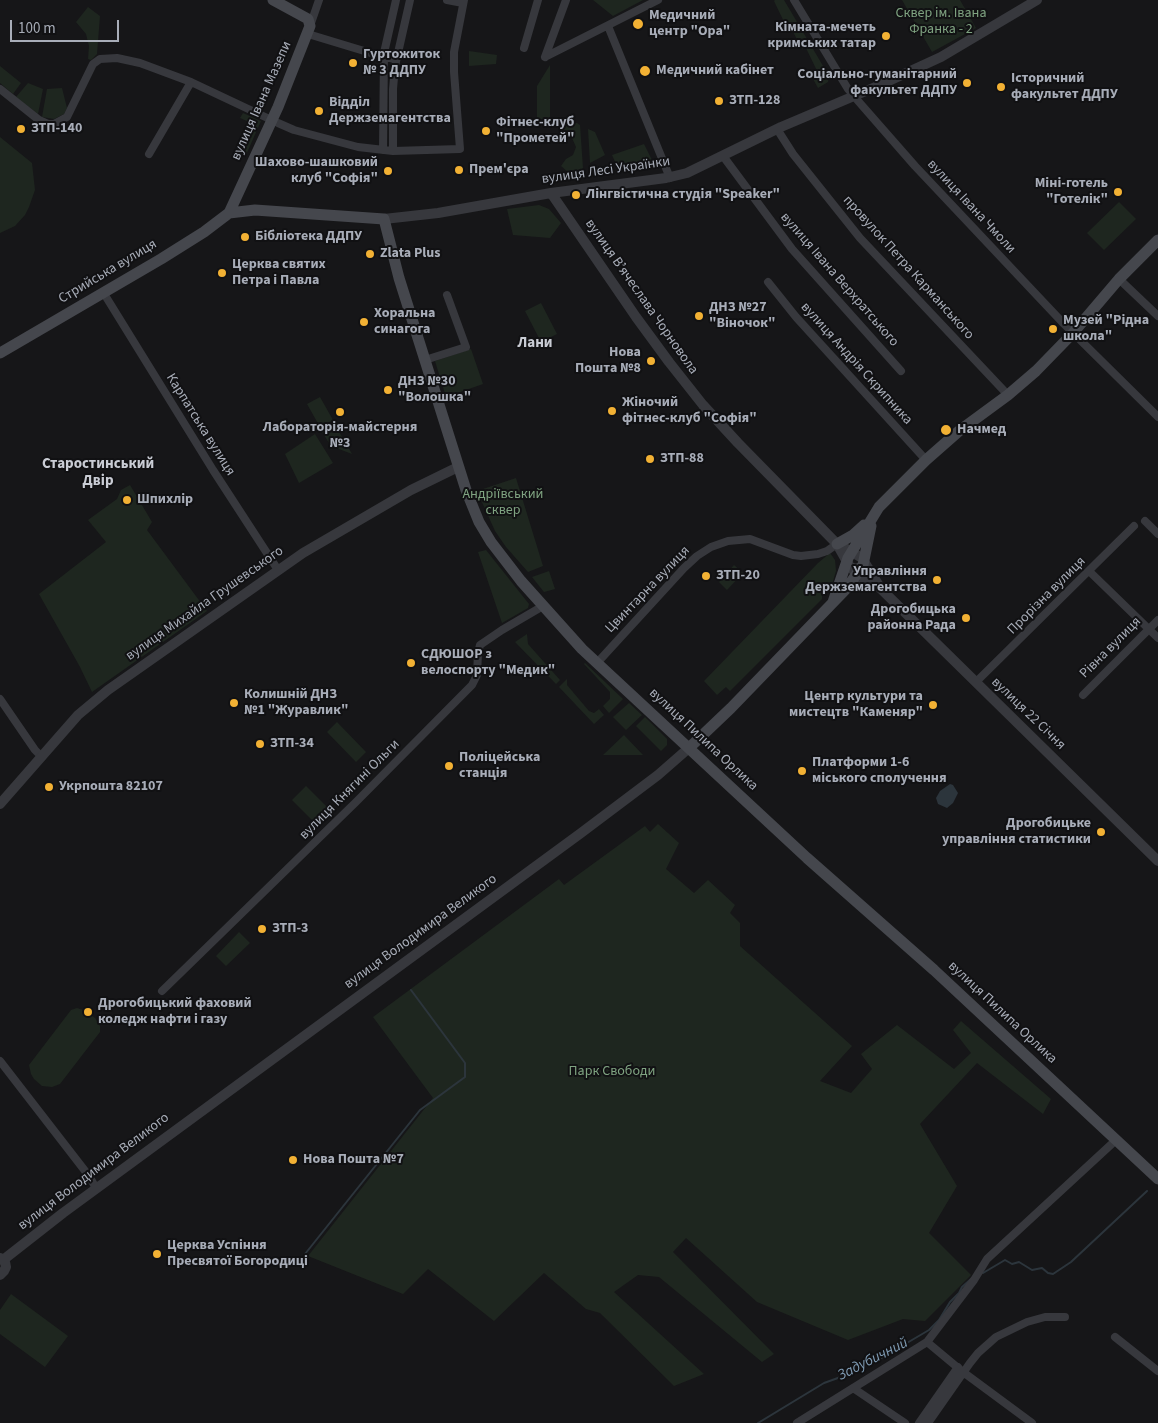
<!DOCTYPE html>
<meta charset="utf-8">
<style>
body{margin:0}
#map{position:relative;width:1158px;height:1423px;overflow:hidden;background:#161618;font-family:"Source Sans 3",sans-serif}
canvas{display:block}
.scale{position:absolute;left:10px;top:20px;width:109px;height:22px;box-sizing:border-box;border:2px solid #a8adb8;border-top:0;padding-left:6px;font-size:15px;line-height:18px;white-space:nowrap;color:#a8adb8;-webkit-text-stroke:4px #111113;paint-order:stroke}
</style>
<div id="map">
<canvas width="1158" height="1423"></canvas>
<div class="scale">100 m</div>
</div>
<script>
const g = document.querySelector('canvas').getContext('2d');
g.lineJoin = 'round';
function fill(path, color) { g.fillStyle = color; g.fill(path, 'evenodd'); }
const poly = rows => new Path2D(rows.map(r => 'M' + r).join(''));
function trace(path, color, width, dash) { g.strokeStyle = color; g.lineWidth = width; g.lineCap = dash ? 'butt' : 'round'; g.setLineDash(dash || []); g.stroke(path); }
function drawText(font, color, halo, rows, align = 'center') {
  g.font = font + ' "Source Sans 3",sans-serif'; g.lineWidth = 4; g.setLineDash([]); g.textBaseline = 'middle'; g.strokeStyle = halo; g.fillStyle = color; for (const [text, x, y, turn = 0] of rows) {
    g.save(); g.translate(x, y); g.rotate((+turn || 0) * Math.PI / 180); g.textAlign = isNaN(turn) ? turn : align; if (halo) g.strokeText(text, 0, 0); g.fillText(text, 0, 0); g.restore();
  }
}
fill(poly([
 [593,0,643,0,613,16],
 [775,0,784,0,829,76,828,82,818,88,812,77,818,73,806,48,802,49,789,24,786,26,774,1],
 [902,0,960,0,976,28,932,52],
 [88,7,100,16,97,54,91,60,88,59,89,46,86,34,76,22],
 [469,51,497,55,496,64,469,66],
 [550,65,550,119,537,119,537,86],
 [0,66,21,83,13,94,0,83],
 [28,83,43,89,38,114,16,97],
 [62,88,67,108,64,114,54,119,42,117,47,89],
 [243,113,261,121,246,155,241,153,254,124,240,118],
 [566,123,577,123,580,125,583,168,580,171,568,172,561,166,566,159,573,155,576,147,572,138,565,136,564,133,560,130],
 [588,129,595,132,605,155,590,163],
 [0,137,32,163,35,190,29,207,25,215,15,226,0,233],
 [644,144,653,162,617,166,612,155],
 [1119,202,1136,219,1104,250,1087,233],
 [539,205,549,209,561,223,550,238,513,235,507,209],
 [541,303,557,334,541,342,525,311],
 [471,349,483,384,446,397,435,361],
 [320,397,333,420,320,427,307,404],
 [335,425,352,454,331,446,322,432],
 [315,434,333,463,299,483,285,454],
 [516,478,543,566,528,572,506,547,495,531,477,491],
 [130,485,152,522,147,530,207,611,92,692,80,667,39,594,106,542,88,520,117,499,121,490],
 [486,550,529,604,528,608,502,623,478,552],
 [830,553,835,560,836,571,831,588,827,589,822,595,822,599,730,691,726,687,717,695,704,681,818,563],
 [734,565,743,573,727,590,719,582],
 [549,571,555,589,544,592,532,577],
 [527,634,528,644,560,680,556,684,515,642],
 [585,663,623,699,609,713,603,706,610,699,610,692,584,664],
 [567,679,567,685,589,711,594,713,599,709,604,715,594,724,559,687],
 [629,703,642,715,626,730,613,717],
 [645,717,667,739,667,745,661,751,636,726],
 [337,722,366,752,356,762,327,732],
 [624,735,643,755,603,755],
 [306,786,331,811,317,825,292,800],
 [658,824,679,843,666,869,694,893,708,880,735,905,730,913,740,923,740,946,852,1046,820,1081,851,1093,872,1069,861,1054,897,1025,954,1069,971,1053,953,1030,961,1021,1051,1099,1043,1114,977,1063,920,1124,957,1186,929,1233,971,1275,925,1321,903,1319,848,1340,757,1302,686,1238,673,1252,774,1354,762,1362,659,1277,638,1275,614,1292,704,1374,674,1386,600,1313,586,1309,544,1273,494,1321,428,1269,403,1294,308,1256,433,1098,373,1017,559,879,564,885,645,826,650,832],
 [239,932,250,943,226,966,216,956],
 [77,1008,86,1011,95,1018,100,1026,100,1032,60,1084,52,1087,42,1086,34,1079,31,1074,29,1065,71,1010],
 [11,1294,68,1336,45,1367,0,1334,0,1310]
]), '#1e261f');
fill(poly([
 [950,784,953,785,958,793,953,803,947,808,938,804,936,798,940,791]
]), '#2c353c');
trace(poly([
 [305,1254,420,1110,465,1077,465,1063,411,990],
 [983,1273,1005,1260,1012,1264,1019,1262,1032,1270,1042,1268,1048,1273,1053,1274,1071,1262,1147,1191],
 [758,1423,824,1383,849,1374,883,1357,929,1330,939,1320,950,1302,959,1293,962,1287,971,1279]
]), '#2c353c', 2);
trace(poly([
 [447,0,463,3],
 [794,0,848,89,859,102,915,166,1064,324,1158,417],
 [310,26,319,0],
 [608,26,670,178],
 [308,34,384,57,396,59],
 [524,48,538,0],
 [545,57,658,0],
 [545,57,566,0],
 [0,89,39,120,48,124,54,124,67,117,93,64,100,59,117,58,140,63,191,82],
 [777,129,793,154,860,238,1008,395],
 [383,150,384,53,396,0],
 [393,151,393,89,395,66,410,0],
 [149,154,191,82,278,123,294,130,358,147,393,151,460,149,454,72,454,52,464,0],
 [723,156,792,249,901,371],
 [1119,279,1158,316],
 [768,282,796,317,926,460],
 [103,292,213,470,278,570],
 [425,360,466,347,447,295],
 [1145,521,1158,534],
 [1089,571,1158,638],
 [597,663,684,568,697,556,711,547,728,541,750,539,793,555,801,556,818,554,827,551,837,544],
 [976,682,1134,526],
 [1083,695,1158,620],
 [0,699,35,750,42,757],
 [162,991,356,802,472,685,477,675,478,653,480,645,502,630,543,606],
 [0,1061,89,1176,96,1188],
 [1115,1337,1158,1371],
 [927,1342,963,1372,1032,1423],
 [853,1388,905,1423],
 [797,1423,927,1342,974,1280,987,1259,1116,1140],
 [919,1423,958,1367],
 [928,1423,970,1363,978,1353,996,1337,1027,1322,1045,1317,1065,1317]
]), '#37383d', 8);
trace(poly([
 [551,193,636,317,669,362,703,405,738,443,837,544,850,567,856,569,861,567],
 [384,219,438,213,551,193,666,178,687,173,781,127,880,85,941,57,1037,0],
 [845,548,862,558,878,584],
 [852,569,879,587,1158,861],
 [847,588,865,584,876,586],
 [0,804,78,715,108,690,303,553,411,490,458,467],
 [0,1258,5,1262,6,1267,4,1271,0,1275],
 [3,1260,63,1213,581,833,658,775,690,747]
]), '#37383d', 10);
trace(poly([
 [229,213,255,210,384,219,399,278,466,490,479,522,491,542,521,581,582,649,807,858,934,970,1158,1179],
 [0,353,161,259,204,232,229,213,278,107,310,26,308,19,273,0],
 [837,544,853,535,864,525],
 [833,602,848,558,879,507,926,460,959,431,1008,395,1036,371,1073,333,1119,279,1158,240],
 [690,747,731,708,847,588,863,565,871,526]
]), '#45474d', 11);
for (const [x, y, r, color] of [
 [638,24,6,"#f2b134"],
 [886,36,5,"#f2b134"],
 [353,63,5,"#f2b134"],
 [645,71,6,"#f2b134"],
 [967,83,5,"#f2b134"],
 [1001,87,5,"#f2b134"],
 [719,101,5,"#f2b134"],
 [319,111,5,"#f2b134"],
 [21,129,5,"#f2b134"],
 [486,131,5,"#f2b134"],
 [459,170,5,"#f2b134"],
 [388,171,5,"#f2b134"],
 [1118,192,5,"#f2b134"],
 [576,195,5,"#f2b134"],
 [245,237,5,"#f2b134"],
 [370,254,5,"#f2b134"],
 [222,273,5,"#f2b134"],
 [699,316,5,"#f2b134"],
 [364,322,5,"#f2b134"],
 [1053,329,5,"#f2b134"],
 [651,361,5,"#f2b134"],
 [388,390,5,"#f2b134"],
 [612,411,5,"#f2b134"],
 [340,412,5,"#f2b134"],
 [946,430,6,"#f2b134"],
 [650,459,5,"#f2b134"],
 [127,500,5,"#f2b134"],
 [706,576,5,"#f2b134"],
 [937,580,5,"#f2b134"],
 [966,618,5,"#f2b134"],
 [411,663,5,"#f2b134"],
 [234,703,5,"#f2b134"],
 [933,705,5,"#f2b134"],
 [260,744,5,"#f2b134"],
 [449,766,5,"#f2b134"],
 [802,771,5,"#f2b134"],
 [49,787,5,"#f2b134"],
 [1101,832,5,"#f2b134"],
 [262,929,5,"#f2b134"],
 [88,1012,5,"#f2b134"],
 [293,1160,5,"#f2b134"],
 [157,1254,5,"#f2b134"]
]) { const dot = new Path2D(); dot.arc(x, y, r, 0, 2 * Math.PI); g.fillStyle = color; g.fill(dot); trace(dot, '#111113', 2); }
drawText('14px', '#7fa381', '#111113', [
 ["Сквер ім. Івана",941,14],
 ["Франка - 2",941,30],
 ["Андріївський",503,495],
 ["сквер",503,511],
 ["Парк Свободи",612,1072]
]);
drawText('bold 14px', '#a8adb8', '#111113', [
 ["Медичний",649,16],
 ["центр \"Ора\"",649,32],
 ["Кімната-мечеть",876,28,"right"],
 ["кримських татар",876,44,"right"],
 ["Гуртожиток",363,55],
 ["№ 3 ДДПУ",363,71],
 ["Медичний кабінет",656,71],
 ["Соціально-гуманітарний",957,75,"right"],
 ["факультет ДДПУ",957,91,"right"],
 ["Історичний",1011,79],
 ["факультет ДДПУ",1011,95],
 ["ЗТП-128",729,101],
 ["Відділ",329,103],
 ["Держземагентства",329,119],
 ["Фітнес-клуб",496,123],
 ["\"Прометей\"",496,139],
 ["ЗТП-140",31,129],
 ["Шахово-шашковий",378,163,"right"],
 ["клуб \"Софія\"",378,179,"right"],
 ["Прем'єра",469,170],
 ["Міні-готель",1108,184,"right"],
 ["\"Готелік\"",1108,200,"right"],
 ["Лінгвістична студія \"Speaker\"",586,195],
 ["Бібліотека ДДПУ",255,237],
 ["Zlata Plus",380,254],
 ["Церква святих",232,265],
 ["Петра і Павла",232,281],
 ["ДНЗ №27",709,308],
 ["\"Віночок\"",709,324],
 ["Хоральна",374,314],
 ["синагога",374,330],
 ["Музей \"Рідна",1063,321],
 ["школа\"",1063,337],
 ["Нова",641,353,"right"],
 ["Пошта №8",641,369,"right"],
 ["ДНЗ №30",398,382],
 ["\"Волошка\"",398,398],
 ["Жіночий",622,403],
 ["фітнес-клуб \"Софія\"",622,419],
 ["Лабораторія-майстерня",340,428,"center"],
 ["№3",340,444,"center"],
 ["Начмед",957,430],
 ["ЗТП-88",660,459],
 ["Шпихлір",137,500],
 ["Управління",927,572,"right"],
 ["Держземагентства",927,588,"right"],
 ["ЗТП-20",716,576],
 ["Дрогобицька",956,610,"right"],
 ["районна Рада",956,626,"right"],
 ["СДЮШОР з",421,655],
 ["велоспорту \"Медик\"",421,671],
 ["Колишній ДНЗ",244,695],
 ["№1 \"Журавлик\"",244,711],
 ["Центр культури та",923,697,"right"],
 ["мистецтв \"Каменяр\"",923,713,"right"],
 ["ЗТП-34",270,744],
 ["Поліцейська",459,758],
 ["станція",459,774],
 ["Платформи 1-6",812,763],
 ["міського сполучення",812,779],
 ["Укрпошта 82107",59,787],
 ["Дрогобицьке",1091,824,"right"],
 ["управління статистики",1091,840,"right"],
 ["ЗТП-3",272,929],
 ["Дрогобицький фаховий",98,1004],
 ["коледж нафти і газу",98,1020],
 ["Нова Пошта №7",303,1160],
 ["Церква Успіння",167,1246],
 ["Пресвятої Богородиці",167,1262]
], 'left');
drawText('14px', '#a8adb8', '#111113', [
 ["вулиця Івана Мазепи",262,101,-66],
 ["вулиця Лесі Українки",606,171,-8],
 ["вулиця Івана Чмоли",971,207,47],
 ["провулок Петра Карманського",908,268,48],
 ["Стрийська вулиця",108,272,-31],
 ["вулиця Івана Верхратського",839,280,49],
 ["вулиця Вʼячеслава Чорновола",641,297,55],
 ["вулиця Андрія Скрипника",856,364,48],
 ["Карпатська вулиця",200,425,58],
 ["Цвинтарна вулиця",648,590,-46],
 ["Прорізна вулиця",1047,596,-45],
 ["вулиця Михайла Грушевського",205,604,-35],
 ["Рівна вулиця",1111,648,-45],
 ["вулиця 22 Січня",1028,714,44],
 ["вулиця Пилипа Орлика",703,740,43],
 ["вулиця Княгині Ольги",350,790,-45],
 ["вулиця Володимира Великого",421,932,-36],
 ["вулиця Пилипа Орлика",1002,1013,43],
 ["вулиця Володимира Великого",94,1172,-37]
]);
drawText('bold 15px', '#c9ccd4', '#111113', [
 ["Лани",535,344],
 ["Старостинський",98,465],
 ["Двір",98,482]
]);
drawText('italic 15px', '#7f9bb3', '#111113', [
 ["Задубичний",873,1360,-27]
]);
</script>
